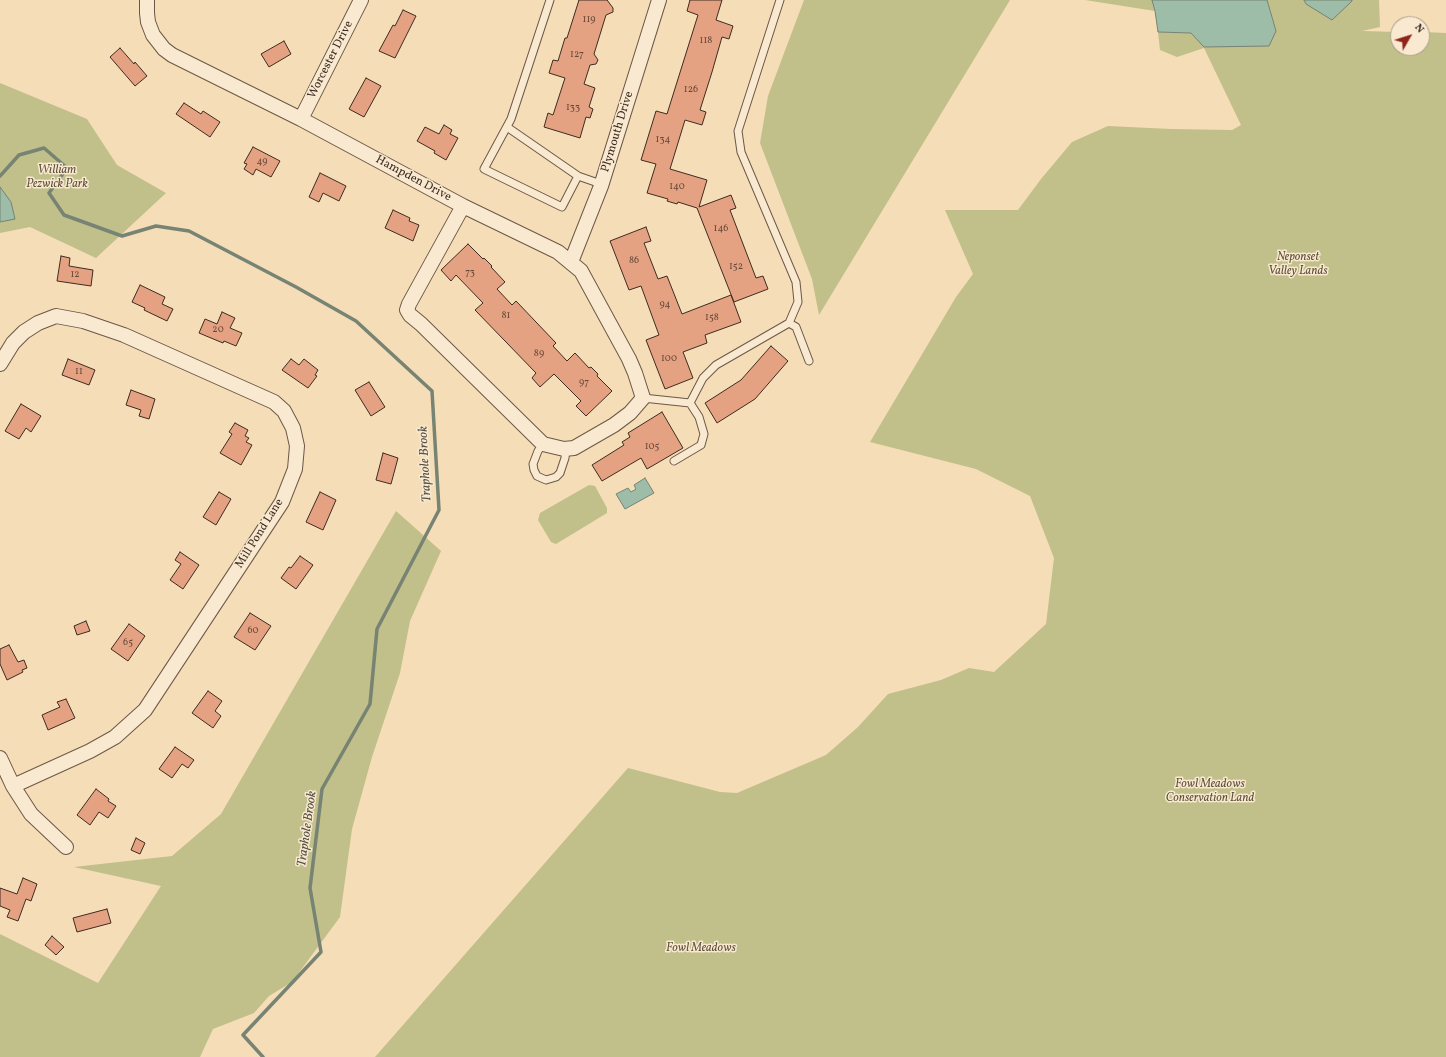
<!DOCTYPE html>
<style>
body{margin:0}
#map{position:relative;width:1446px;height:1057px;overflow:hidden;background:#f5ddb7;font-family:Vollkorn,serif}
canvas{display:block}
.north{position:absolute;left:1390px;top:16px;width:40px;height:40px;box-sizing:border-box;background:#f8e9d0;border:1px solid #ae9d8a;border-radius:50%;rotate:51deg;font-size:11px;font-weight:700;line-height:16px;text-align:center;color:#3e2b21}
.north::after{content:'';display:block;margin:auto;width:14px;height:18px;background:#8f2418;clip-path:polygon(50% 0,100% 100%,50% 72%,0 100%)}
</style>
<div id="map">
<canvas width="1446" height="1057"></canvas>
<div class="north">N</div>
</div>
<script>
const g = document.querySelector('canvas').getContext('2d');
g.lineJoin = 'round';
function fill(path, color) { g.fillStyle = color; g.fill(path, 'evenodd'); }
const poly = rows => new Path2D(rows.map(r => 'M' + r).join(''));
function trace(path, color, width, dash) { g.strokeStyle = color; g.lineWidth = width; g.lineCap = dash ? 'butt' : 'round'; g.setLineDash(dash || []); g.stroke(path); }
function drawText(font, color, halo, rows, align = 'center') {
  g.font = font + ' Vollkorn,serif'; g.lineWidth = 3; g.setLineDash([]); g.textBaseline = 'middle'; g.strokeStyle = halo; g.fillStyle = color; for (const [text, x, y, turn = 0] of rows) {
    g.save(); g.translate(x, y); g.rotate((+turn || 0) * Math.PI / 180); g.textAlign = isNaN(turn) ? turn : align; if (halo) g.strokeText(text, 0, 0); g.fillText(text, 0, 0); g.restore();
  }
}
fill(poly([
 [804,0,1010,0,819,315,812,279,760,143,768,96],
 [1085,0,1152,0,1155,11],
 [1267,0,1304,0,1306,4,1352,2,1352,0,1381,0,1379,0,1380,27,1362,31,1398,32,1398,48,1422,48,1422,32,1446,33,1446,1057,375,1057,628,768,720,792,737,793,826,755,858,727,888,694,941,680,969,668,994,672,1046,624,1054,558,1030,496,976,469,870,442,956,297,973,274,945,210,1018,210,1041,179,1072,142,1108,126,1171,129,1232,130,1241,125,1204,48,1177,57,1160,50,1158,32,1191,33,1275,28],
 [0,83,87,119,117,165,166,193,96,258,30,227,0,233],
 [589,485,595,486,607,508,607,513,556,544,551,542,538,520,540,513],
 [396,511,441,551,410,621,400,673,372,757,352,829,340,917,292,982,269,996,254,1013,213,1029,200,1057,0,1057,0,934,98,983,161,886,74,867,172,856,221,814]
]), '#c1bf8a');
const water = poly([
 [1152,0,1267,0,1276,31,1269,46,1204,47,1191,33,1158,32,1155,11,1152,0],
 [1304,0,1352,0,1352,1,1332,20,1306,4,1304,0],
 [0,187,11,202,15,219,0,222,0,187],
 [645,478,654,493,625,509,616,494,628,488,631,492,636,489,634,485,645,478]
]);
fill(water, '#9dbda9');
trace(water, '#778373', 1);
trace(poly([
 [0,176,19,155,44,148,67,168,49,193,64,215,122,236,156,226,189,231,296,287,356,321,432,391,439,510,377,629,370,704,322,789,310,888,321,952,243,1035,263,1057]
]), '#778373', 3.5);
const building = poly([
 [579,0,607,0,613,8,613,12,606,15,594,54,598,60,596,64,590,65,584,84,595,88,589,107,593,109,590,118,586,117,580,138,544,127,548,113,553,115,565,78,549,73,553,60,558,61,565,38,567,38,579,0],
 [690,0,722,0,716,20,733,26,729,39,722,37,712,72,700,110,706,112,702,125,685,120,670,169,707,180,699,207,731,195,736,208,730,210,756,278,763,276,768,289,734,302,697,208,678,202,677,204,667,201,668,199,647,193,656,164,641,160,656,111,667,114,698,15,687,11,690,0],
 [403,10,416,16,395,58,379,51,393,25,395,26,403,10],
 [284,41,291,54,269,67,261,54,284,41],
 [120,48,134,64,135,62,147,76,135,86,110,57,120,48],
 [366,78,381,86,364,117,349,109,366,78],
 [184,103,201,114,203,111,220,122,210,137,176,114,184,103],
 [444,125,452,130,450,134,458,138,446,160,434,153,435,151,417,141,425,127,439,134,444,125],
 [253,147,280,161,271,177,256,169,253,175,244,169,247,164,244,163,253,147],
 [320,173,346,186,339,201,323,193,319,202,309,197,320,173],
 [393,210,410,218,409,221,419,225,413,241,385,228,393,210],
 [646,227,651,241,644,243,658,279,667,276,682,314,731,295,741,322,705,335,707,343,683,352,693,378,665,389,646,340,659,335,641,286,629,290,610,241,646,227],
 [468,244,483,259,484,258,492,266,491,267,505,282,497,289,512,305,516,301,556,343,553,346,567,361,575,353,589,368,591,367,598,374,597,376,612,391,586,416,576,406,581,401,554,374,540,387,532,378,536,373,475,310,483,303,456,275,451,281,441,270,468,244],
 [61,256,70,258,69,266,93,270,91,286,57,281,61,256],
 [140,285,165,297,162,304,173,309,167,321,144,310,145,308,132,302,140,285],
 [222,312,235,318,230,328,242,333,236,346,224,341,223,343,199,333,205,319,217,324,222,312],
 [771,346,788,361,755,399,717,423,705,403,741,380,771,346],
 [68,359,95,370,89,385,62,375,68,359],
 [291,359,299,365,304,359,318,370,315,375,317,376,308,388,282,370,291,359],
 [369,382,385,407,371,416,355,390,369,382],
 [131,390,155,399,149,419,139,416,141,410,126,405,131,390],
 [21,404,41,416,31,432,26,428,19,439,5,431,21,404],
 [662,412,683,448,647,469,641,458,602,481,592,465,624,445,622,442,630,437,628,433,662,412],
 [235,423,248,430,245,436,249,438,246,442,252,445,241,465,220,453,232,434,229,432,235,423],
 [383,453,398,458,391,484,376,480,383,453],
 [219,492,231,499,216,525,203,517,219,492],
 [320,492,336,500,323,530,306,522,320,492],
 [180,552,199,565,183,589,170,580,181,564,175,560,180,552],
 [300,556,313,565,296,589,281,578,289,567,291,568,300,556],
 [250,613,271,626,255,650,234,637,250,613],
 [86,621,90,631,77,635,74,626,86,621],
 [129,624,145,636,128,661,111,649,129,624],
 [9,645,18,662,24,660,27,668,22,670,23,672,7,680,0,664,0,649,9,645],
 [208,691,222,701,215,711,221,716,213,728,192,713,208,691],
 [66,699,75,718,48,730,42,715,60,707,57,702,66,699],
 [175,747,194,760,188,768,182,764,172,778,159,769,175,747],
 [96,789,109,799,108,801,116,806,108,818,99,812,90,825,77,815,96,789],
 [136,838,145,843,140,854,131,850,136,838],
 [23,878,37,884,31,901,26,899,18,921,7,917,10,910,0,906,0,888,17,894,23,878],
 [107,909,111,923,77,932,73,918,107,909],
 [52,936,64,947,56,955,45,945,52,936]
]);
fill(building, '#e4a282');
trace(building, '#3e2b21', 1);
const lane = poly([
 [550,0,511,119,484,169,562,207,578,176,601,184],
 [507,127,578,176],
 [789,323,796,327,809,361],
 [643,398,690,403,703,378,716,365,789,323,798,302,796,282,741,152,738,131,780,0],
 [543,444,538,451,533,464,534,470,537,476,546,480,556,477,560,473,565,458,566,449],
 [674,461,701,445,704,434,699,417,690,403]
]);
const street = poly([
 [147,0,147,13,148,22,153,35,164,49,172,55,301,119,463,206,558,252,581,271,629,359,635,373,643,398,630,413,614,425,574,448,564,449,543,444,421,324,410,315,407,310,409,304,463,206],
 [301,119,361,0],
 [571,262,601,186,659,0],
 [0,364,13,343,24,332,38,323,56,316,83,321,124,335,274,402,284,411,293,428,297,446,295,469,282,502,145,710,115,737,90,751,13,786],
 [0,758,13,786,31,814,66,847]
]);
trace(lane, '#6c5846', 9);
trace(street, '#6c5846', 16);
trace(lane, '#f8e9d0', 7);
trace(street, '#f8e9d0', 14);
drawText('10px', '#684939', null, [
 ["119",589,20],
 ["118",706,41],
 ["127",577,55],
 ["126",691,90],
 ["133",573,108],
 ["134",663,140],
 ["49",262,162],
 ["140",677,187],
 ["146",721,229],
 ["86",634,261],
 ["152",736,267],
 ["73",470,273],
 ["12",75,275],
 ["94",665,305],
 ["81",506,316],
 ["158",712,318],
 ["20",218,330],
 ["89",539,354],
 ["100",669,359],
 ["11",79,372],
 ["97",584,383],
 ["105",652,447],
 ["60",253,631],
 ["65",128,643]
]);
drawText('12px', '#3e2b21', '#f8e9d0', [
 ["Worcester Drive",331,60,-63],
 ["Plymouth Drive",618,132,-73],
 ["Hampden Drive",413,179,28],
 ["Mill Pond Lane",260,534,-58]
]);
drawText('italic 12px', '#5f503b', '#f8e9d0', [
 ["William",57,171],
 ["Pezwick Park",57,185],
 ["Neponset",1298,258],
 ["Valley Lands",1298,272],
 ["Fowl Meadows",1210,785],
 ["Conservation Land",1210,799],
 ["Fowl Meadows",701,949]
]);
drawText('italic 13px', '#565043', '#f8e9d0', [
 ["Traphole Brook",426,464,-93],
 ["Traphole Brook",308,829,-82]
]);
</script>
